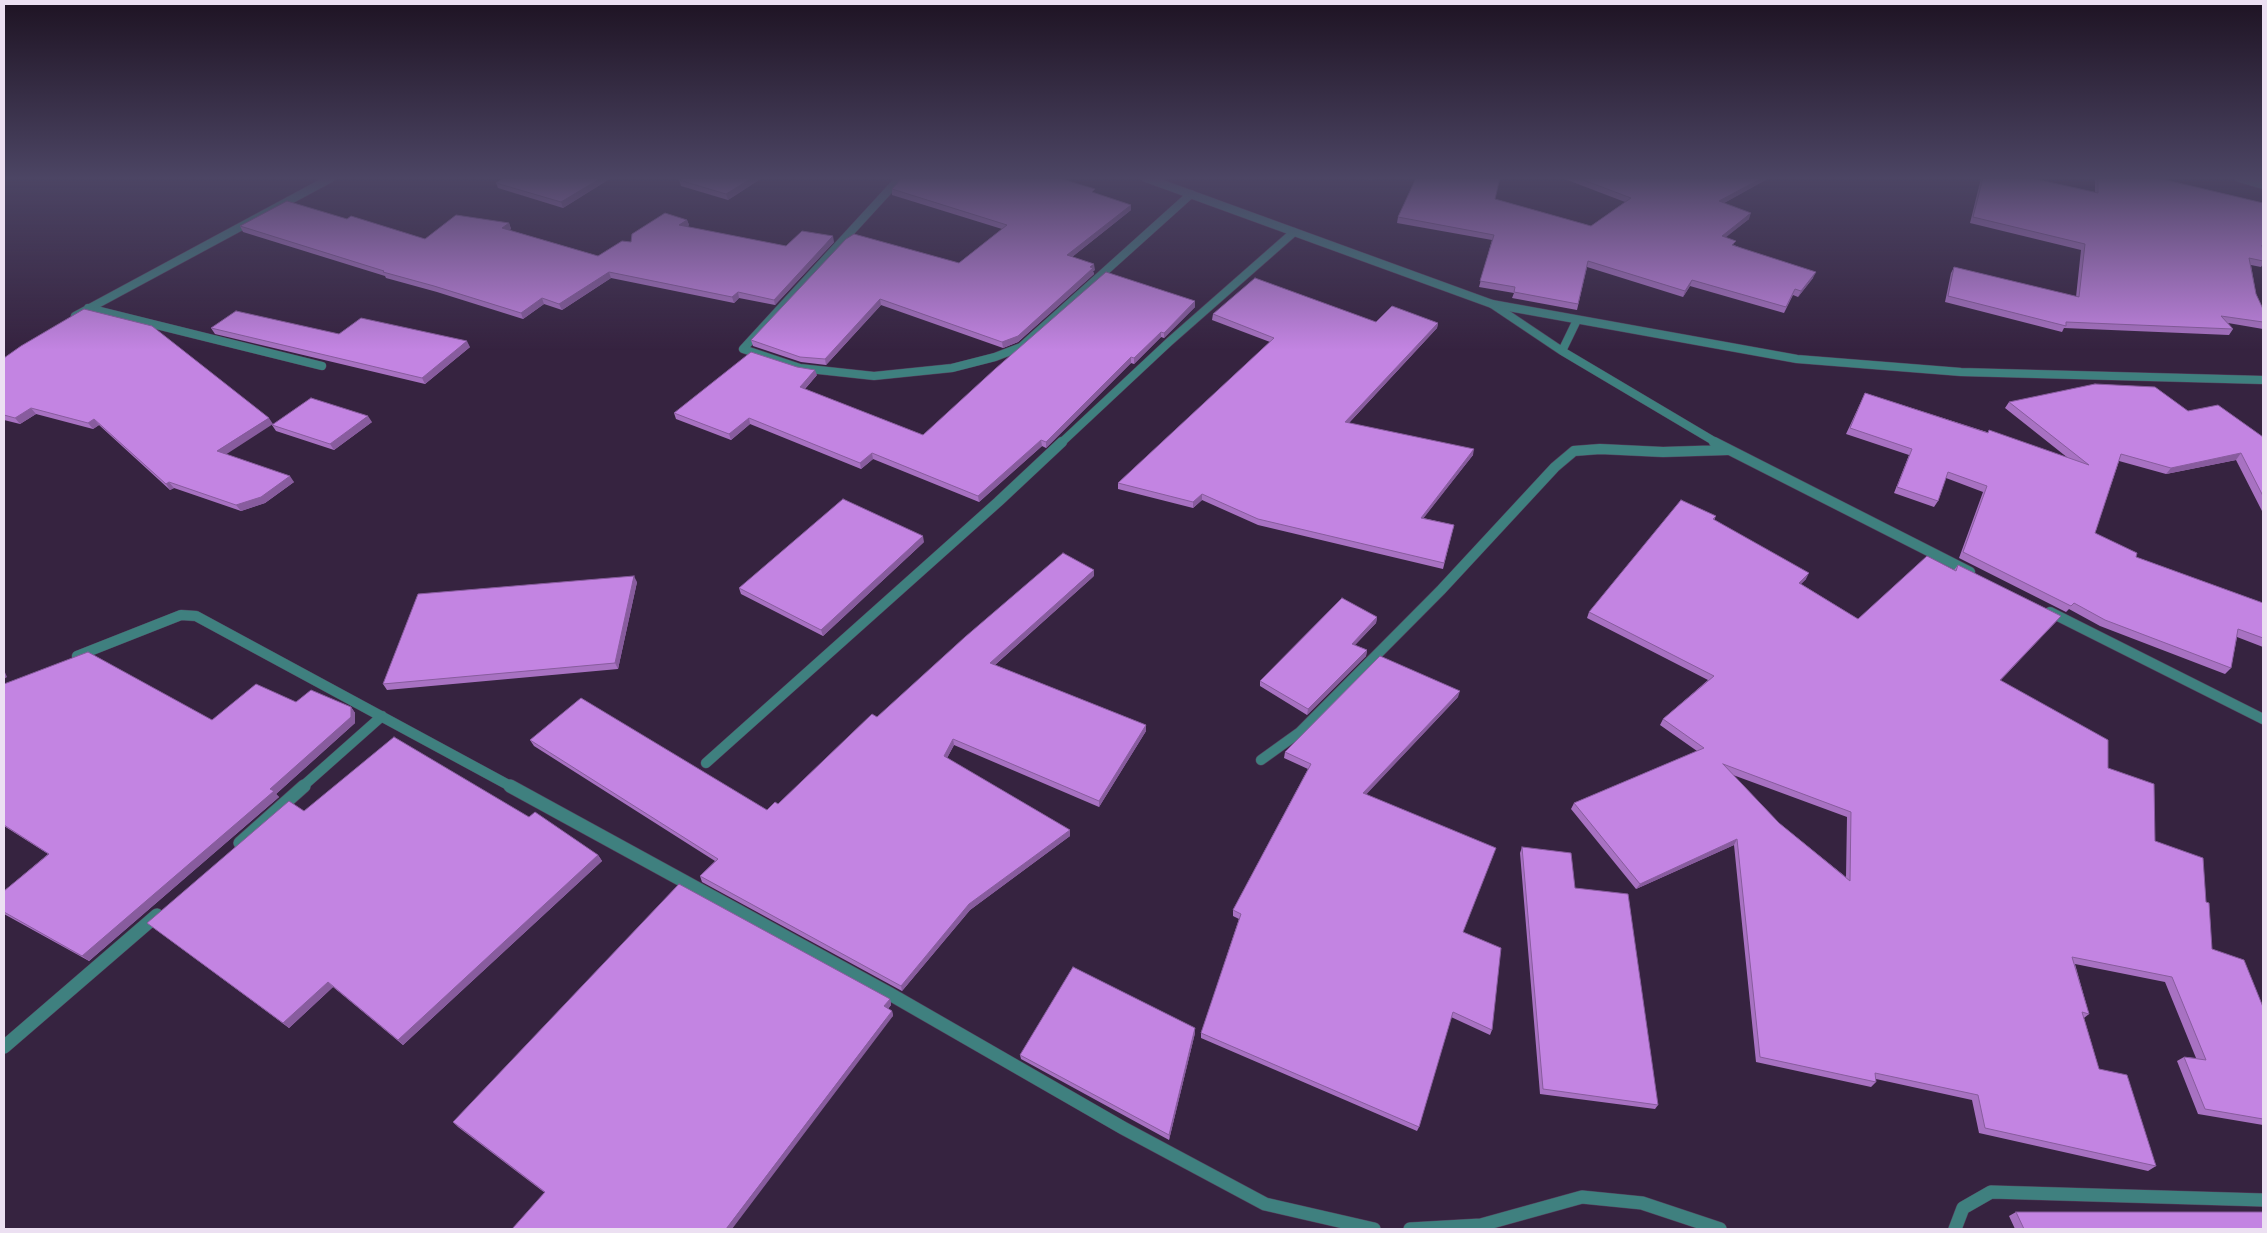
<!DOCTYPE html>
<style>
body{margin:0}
#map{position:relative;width:2267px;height:1233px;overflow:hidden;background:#362340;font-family:"Fira Sans",sans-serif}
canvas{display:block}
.frame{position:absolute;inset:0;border:5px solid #ece0f2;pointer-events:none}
</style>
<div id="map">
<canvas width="2267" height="1233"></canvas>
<div class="frame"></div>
</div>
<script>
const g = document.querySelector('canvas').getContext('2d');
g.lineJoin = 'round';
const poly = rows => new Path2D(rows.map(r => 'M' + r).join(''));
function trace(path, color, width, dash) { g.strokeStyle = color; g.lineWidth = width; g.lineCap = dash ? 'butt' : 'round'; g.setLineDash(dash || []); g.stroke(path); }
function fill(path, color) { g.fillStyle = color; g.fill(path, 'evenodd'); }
const minorFar2 = poly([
 [900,178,743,349,800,368,874,376,952,368,995,357,1021,347,1191,194],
 [2239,178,2263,185],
 [1492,304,1562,351,1717,443],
 [88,308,322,366],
 [75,316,331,178],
 [1562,351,1577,320],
 [1061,443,1169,342,1294,232]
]);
const minorFar1 = poly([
 [1714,442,1970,572],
 [2050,612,2263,719],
 [77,656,181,615,196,616,512,787],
 [1261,760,1300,732,1441,590,1555,467,1574,451,1600,449,1663,452,1727,450],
 [706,763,998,502,1062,442],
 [302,787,382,716]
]);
const minor = poly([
 [510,786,890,994,1123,1128,1265,1204,1374,1229],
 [240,843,304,786],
 [4,1047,157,915],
 [1410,1229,1481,1225,1582,1197,1642,1203,1720,1229],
 [1955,1229,1963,1208,1991,1192,2263,1200]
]);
const tertiary = poly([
 [1146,178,1492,304,1797,359,1961,372,2263,380]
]);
trace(minorFar2, '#53415c', 9);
trace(minorFar1, '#53415c', 11);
trace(minor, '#53415c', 14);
trace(tertiary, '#53415c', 9);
trace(minorFar2, '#3f807f', 8);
trace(minorFar1, '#3f807f', 10);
trace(minor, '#3f807f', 13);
trace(tertiary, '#3f807f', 8);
fill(poly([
 [611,178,563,208,498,188,496,183],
 [762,178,728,200,681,186,679,180],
 [1363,178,1374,178,1372,180],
 [1562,178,1769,178,1724,203,1749,219,1725,237,1734,245,1813,278,1798,297,1793,295,1784,313,1690,286,1683,297,1587,267,1577,310,1512,298,1514,293,1479,287,1492,240,1397,223,1398,217,1495,199,1591,226,1625,202],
 [1981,178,2031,178,2095,192,2095,178,2158,178,2263,203,2263,264,2261,267,2251,265,2256,294,2263,309,2263,329,2228,323,2233,329,2229,335,2064,328,2062,332,1945,302,1951,273,1954,267,2076,297,2081,250,1970,223],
 [1065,179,1095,193,1131,205,1131,210,1072,257,1095,270,1093,271,1094,274,1018,342,1003,348,881,305,826,365,801,362,753,346,751,340,959,263,1002,229,892,195,892,189],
 [347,219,425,239,509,223,511,229,509,230,598,256,631,242,687,220,689,225,687,227,786,246,834,242,775,305,739,298,734,303,611,278,562,310,544,304,523,319,437,292,386,278,385,276,243,232,240,226],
 [1195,301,1195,307,1164,338,1161,337,1134,364,1131,363,1046,448,1042,446,979,502,873,459,861,469,750,424,731,440,676,419,674,413,817,375,805,389,923,435],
 [1213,314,1376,322,1438,323,1437,328,1349,423,1473,455,1423,518,1454,525,1443,569,1258,525,1202,500,1193,508,1118,489,1118,483,1270,342,1212,320],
 [211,328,339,334,470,347,425,384,215,334],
 [4,358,226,454,294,482,265,503,241,511,174,488,170,490,99,425,93,429,36,414,20,424,4,420],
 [1865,393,2068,458,2005,408,2009,402,2188,411,2263,437,2263,513,2236,460,2166,474,2119,461,2095,533,2136,557,2263,603,2263,647,2237,637,2231,668,2225,674,2100,626,2069,609,2066,612,1959,558,1983,492,1946,478,1938,501,1934,507,1894,493,1909,455,1846,434],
 [372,422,334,450,276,431,272,425],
 [1716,516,1714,520,1806,579,1801,584,1858,619,1954,570,1958,565,2061,616,2000,681,2108,768,2155,841,2206,902,2212,949,2263,1007,2263,1125,2198,1114,2177,1061,2184,1057,2196,1058,2165,982,2075,964,2089,1014,2084,1018,2099,1069,2156,1166,2148,1171,1979,1133,1972,1100,1876,1079,1876,1082,1871,1087,1756,1062,1734,845,1636,889,1571,809,1574,803,1697,751,1660,725,1663,719,1708,680,1587,618,1589,612],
 [1733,775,1847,817,1846,877,1779,823],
 [924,542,823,636,741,594,739,588],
 [1094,576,995,665,1146,725,1146,731,1099,807,954,745,947,758,1070,830,1070,836,970,910,902,991,702,882,700,876,715,861,534,746,530,740,767,810,778,804,877,717],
 [637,582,618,669,387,690,383,684],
 [1377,617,1376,623,1355,645,1367,650,1366,656,1307,715,1260,686,1260,681],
 [4,684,212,720,296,702,351,707,355,713,355,723,276,794,279,797,89,961,4,914,4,891,48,854,4,826],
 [1458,697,1366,794,1463,932,1492,1030,1490,1035,1451,1017,1419,1127,1417,1131,1201,1038,1201,1033,1239,919,1233,916,1233,910,1308,769,1284,758,1285,752],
 [304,811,529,817,598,855,602,861,403,1045,333,987,289,1028,147,923],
 [1522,847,1575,888,1658,1105,1655,1109,1540,1094,1520,853],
 [890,999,891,1005,888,1009,892,1011,893,1016,545,1193,458,1127,453,1122],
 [1195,1033,1169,1140,1021,1059,1020,1055],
 [2016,1212,2263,1229,2015,1229,2009,1216]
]), '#a872c2');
fill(poly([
 [601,178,611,178,563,208,561,202],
 [752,178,762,178,728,200,726,194],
 [1762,178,1769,178,1717,207,1719,201],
 [1131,205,1131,210,1067,261,1067,255],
 [1751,213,1749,219,1720,242,1722,236],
 [687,220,689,225,680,231,679,225],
 [509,223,511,229,505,234,502,228],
 [833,236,834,242,775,305,774,300],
 [1094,264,1095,270,1093,271,1094,274,1018,342,1003,348,1002,342],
 [609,272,611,278,562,310,559,304],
 [1816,272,1813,278,1798,297,1801,291],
 [1692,280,1690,286,1683,297,1685,291],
 [738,292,739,298,734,303,732,297],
 [542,298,544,304,523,319,521,313],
 [880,299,881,305,826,365,825,359],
 [1195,301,1195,307,1164,338,1164,333],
 [1438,323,1437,328,1344,428,1345,422],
 [1161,332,1161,337,1134,364,1134,358],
 [467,341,470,347,425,384,422,378],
 [1131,357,1131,363,1046,448,1046,442],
 [815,370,817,375,801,393,800,387],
 [31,408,36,414,20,424,15,418],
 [368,416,372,422,334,450,330,444],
 [269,418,273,424,222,457,217,451],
 [749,418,750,424,731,440,729,434],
 [94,419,99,425,93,429,88,423],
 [1041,440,1042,446,979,502,978,496],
 [1474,449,1473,455,1419,524,1421,518],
 [872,453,873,459,861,469,860,463],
 [2241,453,2236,460,2166,474,2171,468],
 [290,476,294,482,265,503,241,511,236,505],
 [169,482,174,488,170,490,166,484],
 [1202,494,1202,500,1193,508,1193,502],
 [923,536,924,542,823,636,821,630],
 [1094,570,1094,576,990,669,990,663],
 [1809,573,1806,579,1795,589,1799,583],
 [634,576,637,582,618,669,615,663],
 [2061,616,2056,622,1995,686,2000,680],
 [1377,617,1376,623,1350,650,1352,644],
 [1367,650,1366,656,1307,715,1308,709],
 [4,670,7,677,4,679],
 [1460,691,1458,697,1362,799,1363,793],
 [351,707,355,713,355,723,276,794,279,797,89,961,82,956,270,789],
 [1146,725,1146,731,1099,807,1099,801],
 [953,739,954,745,945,762,944,756],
 [1070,830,1070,836,970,910,902,991,901,986,969,904],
 [1737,839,1734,845,1636,889,1640,884],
 [598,855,602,861,403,1045,398,1040],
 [328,982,333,987,289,1028,283,1023],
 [890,999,891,1005,886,1011,884,1006],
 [892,1011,893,1016,732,1229,726,1229],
 [1195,1028,1195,1033,1169,1140,1169,1135]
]), '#885c9e');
const building = poly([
 [503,178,601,178,561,202,496,183,503,178],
 [683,178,752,178,726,194,679,180,683,178],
 [902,178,1059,178,1095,189,1092,192,1131,205,1067,255,1094,264,1090,267,1093,268,1018,336,1002,342,880,299,825,359,800,357,751,340,846,239,854,234,959,263,1007,225,892,189,902,178],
 [1416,178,1500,178,1495,199,1591,226,1631,198,1578,178,1762,178,1719,201,1751,213,1722,236,1736,241,1732,245,1816,272,1801,291,1795,289,1786,307,1692,280,1685,291,1588,261,1578,304,1514,292,1515,287,1480,281,1494,235,1398,217,1416,178],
 [1983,178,2031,178,2098,193,2098,178,2158,178,2263,203,2263,245,2262,245,2263,251,2263,261,2249,258,2256,294,2263,309,2263,322,2221,316,2233,329,2066,322,2066,326,1948,296,1954,267,2079,297,2085,244,1973,217,1983,178],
 [287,201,347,219,351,216,425,239,456,215,509,223,502,228,598,256,622,241,631,242,632,234,665,213,687,220,679,225,786,246,802,231,833,236,774,300,738,292,732,297,609,272,559,304,542,298,521,313,434,286,383,272,384,271,240,226,287,201],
 [1106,272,1195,301,1164,333,1161,332,1134,358,1131,357,1046,442,1041,440,978,496,872,453,860,463,749,418,729,434,674,413,751,352,797,367,815,370,800,387,923,435,995,369,1106,272],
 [1255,278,1376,322,1392,306,1438,323,1345,422,1474,449,1421,518,1454,525,1444,563,1258,519,1202,494,1193,502,1118,483,1274,338,1213,314,1255,278],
 [84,309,152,326,269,418,217,451,290,476,261,497,236,505,169,482,166,484,94,419,88,423,31,408,15,418,4,415,4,358,21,346,84,309],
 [236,311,339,334,361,318,467,341,422,378,211,328,236,311],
 [2095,384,2155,387,2188,411,2218,405,2263,437,2263,496,2241,453,2171,468,2121,454,2095,533,2137,553,2136,557,2263,603,2263,638,2238,629,2231,668,2105,620,2074,603,2071,606,1963,552,1987,486,1948,472,1938,501,1897,487,1912,449,1850,428,1865,393,1988,433,1989,430,2089,465,2009,402,2095,384],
 [311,398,368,416,330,444,272,425,311,398],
 [843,499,923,536,821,630,739,588,843,499],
 [1681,500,1716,516,1713,519,1809,573,1799,583,1858,619,1927,556,1956,571,1958,565,2061,616,2000,680,2108,740,2108,768,2154,784,2155,841,2203,858,2206,902,2209,903,2212,949,2244,960,2263,1007,2263,1119,2205,1109,2184,1057,2206,1060,2172,977,2072,957,2089,1014,2082,1012,2099,1069,2127,1075,2156,1166,1985,1128,1978,1095,1875,1073,1876,1082,1760,1057,1737,839,1640,884,1574,803,1704,748,1663,719,1714,676,1589,612,1681,500],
 [1723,764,1851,812,1850,881,1779,823,1723,764],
 [1063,553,1094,570,990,663,1146,725,1099,801,953,739,944,756,1070,830,969,904,901,986,700,876,718,859,530,740,581,698,767,810,775,802,778,804,872,714,877,717,965,637,1063,553],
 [634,576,615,663,383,684,418,594,634,576],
 [1342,598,1377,617,1352,644,1367,650,1308,709,1260,681,1342,598],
 [88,652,212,720,256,684,296,702,311,690,351,707,351,717,270,789,274,791,82,956,4,912,4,891,49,854,4,825,4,684,88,652],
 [1380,656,1460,691,1363,793,1496,848,1463,932,1501,948,1492,1030,1453,1012,1419,1127,1201,1033,1241,914,1233,910,1311,764,1285,752,1380,656],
 [394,737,529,817,535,812,598,855,398,1040,328,982,283,1023,147,923,289,801,304,811,394,737],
 [1522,847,1571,853,1575,888,1628,894,1658,1105,1543,1089,1522,847],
 [679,884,890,999,884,1006,892,1011,726,1229,512,1229,545,1192,453,1122,679,884],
 [1073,967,1195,1028,1169,1135,1020,1055,1073,967],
 [2016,1212,2263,1212,2263,1229,2024,1229,2016,1212]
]);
fill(building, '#c384e2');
trace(building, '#885c9e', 1);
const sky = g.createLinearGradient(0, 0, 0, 350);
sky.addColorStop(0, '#1e1323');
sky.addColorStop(0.51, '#4c4564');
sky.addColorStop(1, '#4c456400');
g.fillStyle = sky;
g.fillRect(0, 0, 2267, 350);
</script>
